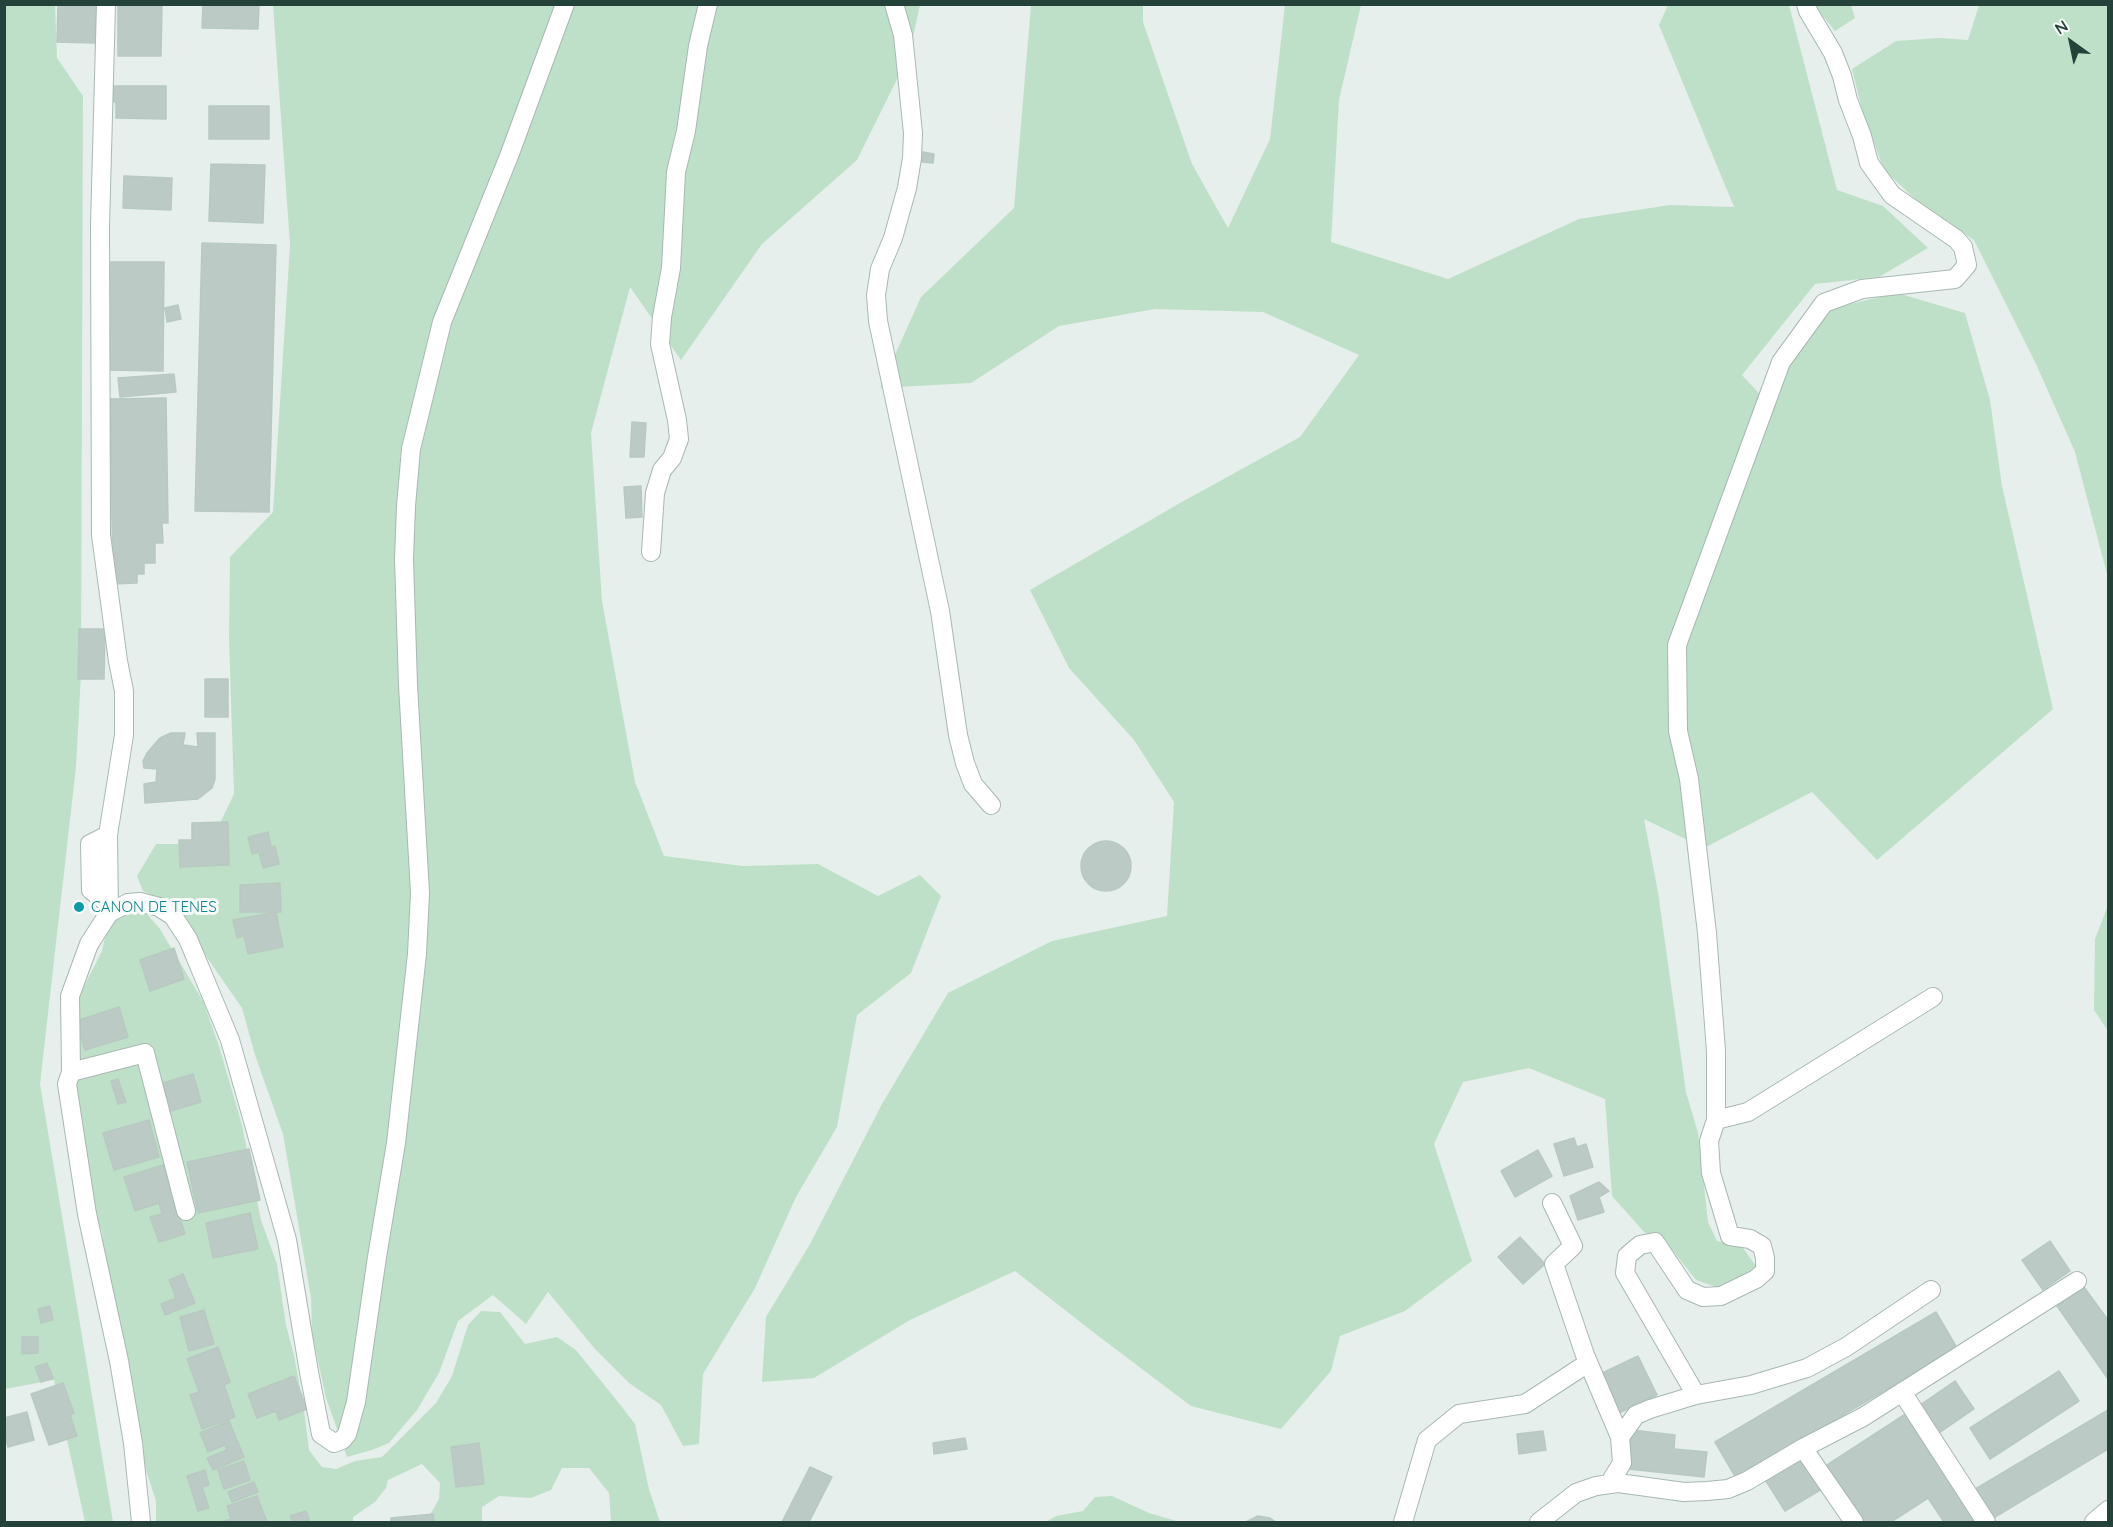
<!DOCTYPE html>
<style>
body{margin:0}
#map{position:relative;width:2113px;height:1527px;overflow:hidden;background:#e6efeb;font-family:Quicksand,sans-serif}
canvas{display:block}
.frame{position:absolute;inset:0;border:6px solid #24423a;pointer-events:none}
.north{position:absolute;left:2041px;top:12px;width:60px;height:60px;-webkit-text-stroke:4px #f7fbf9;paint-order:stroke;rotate:327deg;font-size:16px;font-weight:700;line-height:24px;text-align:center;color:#24423a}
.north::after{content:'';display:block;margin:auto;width:21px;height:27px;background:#24423a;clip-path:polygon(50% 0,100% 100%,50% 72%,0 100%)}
</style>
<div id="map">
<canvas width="2113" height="1527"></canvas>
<div class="frame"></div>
<div class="north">N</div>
</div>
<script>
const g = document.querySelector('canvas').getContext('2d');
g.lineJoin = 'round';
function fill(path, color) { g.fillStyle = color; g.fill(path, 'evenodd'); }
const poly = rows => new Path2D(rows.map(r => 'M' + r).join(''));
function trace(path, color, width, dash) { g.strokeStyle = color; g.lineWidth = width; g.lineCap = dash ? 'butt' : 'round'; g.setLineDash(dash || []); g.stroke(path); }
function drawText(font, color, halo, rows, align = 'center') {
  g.font = font + ' Quicksand,sans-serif'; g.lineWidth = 6; g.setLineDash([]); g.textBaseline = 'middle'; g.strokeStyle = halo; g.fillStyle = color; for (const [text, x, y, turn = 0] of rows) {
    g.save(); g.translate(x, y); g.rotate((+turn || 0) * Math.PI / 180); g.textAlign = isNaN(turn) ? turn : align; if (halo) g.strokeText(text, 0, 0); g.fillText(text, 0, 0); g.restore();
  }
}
fill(poly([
 [55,4,57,58,83,96,81,674,76,767,40,1084,113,1522,85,1522,54,1380,5,1389,4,5],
 [273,5,920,5,909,55,857,160,762,244,681,360,630,287,591,433,602,601,635,782,664,856,743,866,818,864,878,896,920,875,941,896,911,973,857,1015,837,1127,796,1197,755,1288,703,1374,699,1444,683,1446,661,1405,629,1383,595,1349,548,1292,526,1324,493,1295,458,1321,439,1373,417,1410,389,1443,372,1450,347,1457,326,1398,312,1333,311,1298,283,1134,255,1055,242,1008,169,903,143,891,137,876,156,844,210,844,234,794,229,638,230,557,273,512,290,245],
 [1031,5,1143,5,1143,22,1192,164,1228,228,1270,139,1285,5,1361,5,1339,100,1331,242,1448,279,1579,219,1670,205,1734,207,1659,25,1668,5,1789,5,1837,190,1883,206,1928,248,1879,277,1815,284,1742,375,1767,402,1825,310,1897,293,1965,313,1990,400,2002,486,2053,709,1877,860,1812,792,1704,848,1644,819,1658,892,1686,1092,1698,1133,1708,1222,1717,1241,1743,1248,1756,1266,1736,1285,1716,1287,1696,1280,1663,1238,1645,1233,1612,1196,1605,1099,1529,1068,1463,1082,1434,1144,1472,1261,1405,1311,1340,1336,1331,1371,1281,1429,1191,1406,1093,1332,1015,1271,910,1320,814,1378,762,1382,766,1317,810,1244,882,1104,948,993,1052,941,1167,916,1174,802,1134,740,1069,668,1030,590,1180,503,1300,437,1359,355,1263,312,1155,309,1059,326,971,383,880,388,921,297,1014,208],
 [1814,5,1851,5,1855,18,1835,31],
 [1979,5,2108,5,2108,578,2075,452,2036,364,1974,240,1926,209,1884,170,1862,110,1852,69,1896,41,1940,38,1968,40],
 [2108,905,2108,1031,2094,1010,2095,939],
 [128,912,147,914,160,929,203,1001,219,1046,242,1125,261,1220,277,1264,286,1325,294,1355,304,1410,309,1450,322,1467,336,1469,355,1461,382,1457,436,1403,452,1376,468,1325,481,1311,500,1312,525,1344,557,1337,576,1350,622,1407,635,1424,649,1489,660,1522,611,1522,609,1493,589,1468,562,1468,551,1490,531,1498,499,1496,482,1507,482,1522,428,1522,427,1520,439,1499,440,1483,422,1464,388,1480,386,1488,375,1502,353,1517,353,1522,156,1522,156,1501,139,1448,106,1270,102,1232,76,1168,68,1114,78,998,102,951,108,924],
 [1112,1496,1149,1513,1180,1522,1046,1522,1056,1516,1083,1511,1095,1497]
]), '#bfe0c8');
const building = poly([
 [58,4,96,4,95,43,57,42,58,4],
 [118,4,162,4,161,56,118,56,118,4],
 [203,4,259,4,258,29,202,28,203,4],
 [109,86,166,86,166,119,116,118,116,102,108,101,109,86],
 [209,106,269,106,269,139,209,139,209,106],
 [923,152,934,154,933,163,922,162,923,152],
 [211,164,265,165,263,223,209,221,211,164],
 [124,176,172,178,171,210,123,208,124,176],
 [202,243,276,245,269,512,195,511,202,243],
 [107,262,164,262,163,371,105,370,107,262],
 [178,305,181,319,167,322,165,308,178,305],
 [174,374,176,392,120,397,118,378,174,374],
 [166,398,168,523,162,523,163,543,155,543,155,563,144,563,144,574,137,574,137,583,113,584,110,399,166,398],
 [632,422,646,423,644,457,630,457,632,422],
 [641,486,642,517,626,518,624,487,641,486],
 [79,629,105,629,104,679,78,679,79,629],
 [205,679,228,679,228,717,205,717,205,679],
 [171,733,185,733,183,745,198,747,197,733,215,733,215,779,212,788,198,799,145,803,144,784,156,782,157,769,144,768,143,761,147,753,160,738,171,733],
 [228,822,229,865,180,867,179,840,192,840,192,823,228,822],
 [268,832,271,847,275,846,279,864,263,868,259,852,252,854,248,837,268,832],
 '1081 866a25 25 0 1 1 50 0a25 25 0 1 1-50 0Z',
 [280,883,281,912,240,912,240,885,280,883],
 [276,912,283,947,248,954,244,936,237,938,233,920,276,912],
 [174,948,184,979,150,991,140,960,174,948],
 [119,1007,128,1037,85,1050,76,1021,119,1007],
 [193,1074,201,1102,171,1111,163,1083,193,1074],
 [118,1079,126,1102,118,1104,111,1081,118,1079],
 [149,1120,159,1157,114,1170,103,1133,149,1120],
 [1574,1138,1577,1147,1586,1144,1593,1167,1564,1176,1554,1144,1574,1138],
 [249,1149,260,1200,198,1213,187,1162,249,1149],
 [1538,1150,1552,1176,1515,1197,1501,1171,1538,1150],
 [163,1165,185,1234,159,1242,150,1217,162,1214,159,1203,135,1211,124,1177,163,1165],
 [1599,1182,1609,1191,1599,1197,1604,1212,1578,1220,1570,1196,1599,1182],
 [250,1213,258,1249,213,1258,206,1223,250,1213],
 [1520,1237,1545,1264,1523,1284,1498,1257,1520,1237],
 [2050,1241,2070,1271,2043,1290,2022,1260,2050,1241],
 [183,1274,195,1303,165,1315,161,1304,176,1298,169,1280,183,1274],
 [2084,1287,2108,1320,2108,1379,2057,1306,2084,1287],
 [50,1306,53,1320,41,1323,38,1309,50,1306],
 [204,1310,214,1344,189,1351,180,1317,204,1310],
 [1936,1312,1957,1348,1736,1478,1715,1442,1936,1312],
 [22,1337,38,1337,38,1353,22,1354,22,1337],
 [218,1347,230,1382,224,1385,235,1417,202,1429,190,1395,199,1392,187,1359,218,1347],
 [1638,1356,1657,1395,1617,1414,1598,1375,1638,1356],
 [47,1363,53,1378,41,1382,35,1367,47,1363],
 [2059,1371,2079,1401,1990,1459,1970,1428,2059,1371],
 [294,1376,307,1409,279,1420,276,1411,257,1418,248,1394,294,1376],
 [1955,1381,1974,1409,1939,1433,1920,1405,1955,1381],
 [63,1383,74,1413,70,1415,77,1436,49,1445,31,1394,63,1383],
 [2108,1410,2108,1449,1990,1520,1972,1491,2108,1410],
 [27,1412,34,1440,8,1447,4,1432,4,1418,27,1412],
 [1907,1413,1979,1522,1944,1522,1928,1498,1891,1522,1860,1522,1824,1467,1907,1413],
 [229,1421,244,1457,213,1470,207,1458,227,1450,225,1445,208,1452,200,1433,229,1421],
 [1632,1430,1675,1435,1674,1449,1707,1452,1704,1477,1628,1469,1632,1430],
 [1543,1431,1546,1450,1519,1454,1517,1434,1543,1431],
 [965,1438,967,1449,934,1454,933,1443,965,1438],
 [479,1443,484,1484,456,1487,451,1447,479,1443],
 [1803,1458,1822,1489,1785,1511,1766,1481,1803,1458],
 [244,1461,250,1480,224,1489,218,1470,244,1461],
 [810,1467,832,1477,809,1522,782,1522,810,1467],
 [205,1470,209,1485,202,1487,209,1508,198,1511,187,1476,205,1470],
 [254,1482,258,1492,232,1502,228,1492,254,1482],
 [257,1496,267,1522,221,1522,231,1519,227,1506,257,1496],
 [306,1511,310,1522,293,1522,290,1516,306,1511],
 [433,1514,434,1522,391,1522,391,1518,433,1514],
 [1258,1516,1270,1518,1276,1522,1246,1522,1258,1516]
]);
fill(building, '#bbcac4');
trace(building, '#b8c9c2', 1.5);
const street = poly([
 [106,4,100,226,101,535,118,661,124,691,124,735,108,835,109,913],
 [894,4,903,35,913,133,912,158,907,188,893,238,880,269,876,295,878,321,940,611,958,735,965,763,973,784,991,805],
 [651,552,655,493,662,470,672,458,679,439,677,420,660,344,662,317,671,268,676,172,686,131,698,46,708,4],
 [108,835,90,844,91,890,109,904],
 [71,1072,145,1053,186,1211],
 [1716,1120,1748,1112,1933,997],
 [1552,1203,1573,1246,1554,1264,1585,1355,1620,1437],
 [1902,1392,1986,1522],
 [1696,1395,1751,1385,1807,1368,1846,1347,1931,1290],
 [1803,1448,1854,1522],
 [1609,1484,1622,1463,1620,1437,1636,1415,1650,1409,1696,1395,1625,1273,1627,1256,1640,1245,1655,1242,1687,1290,1703,1297,1721,1296,1756,1279,1765,1271,1765,1258,1762,1246,1750,1239,1730,1236,1711,1173,1709,1141,1716,1120,1716,1051,1707,933,1689,779,1678,731,1677,645,1781,362,1824,303,1862,289,1955,279,1967,265,1963,247,1956,239,1892,195,1869,163,1862,136,1848,100,1842,76,1833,53,1808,11,1806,4],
 [141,1522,133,1443,119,1361,87,1214,67,1084,71,1072,70,996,89,944,109,913,128,903,140,902,159,907,173,916,188,939,230,1040,287,1240,309,1372,321,1434,334,1443,342,1440,347,1434,356,1402,377,1257,396,1143,417,954,420,893,408,685,404,559,406,506,411,449,442,322,509,156,565,4],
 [1403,1522,1427,1440,1459,1414,1525,1404,1588,1363],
 [1539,1522,1576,1493,1596,1486,1618,1483,1684,1492,1707,1491,1728,1489,1747,1481,1803,1448,1863,1417,2077,1281],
 [2094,1522,2108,1510]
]);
trace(street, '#a8b8b2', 20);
trace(street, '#fff', 18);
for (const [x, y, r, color] of [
 [79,907,6,"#0f9aa8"]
]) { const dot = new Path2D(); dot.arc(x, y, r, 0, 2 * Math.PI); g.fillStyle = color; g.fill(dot); trace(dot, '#f7fbf9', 2); }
drawText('15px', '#0d838f', '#f7fbf9', [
 ["CANON DE TENES",91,907]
], 'left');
</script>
